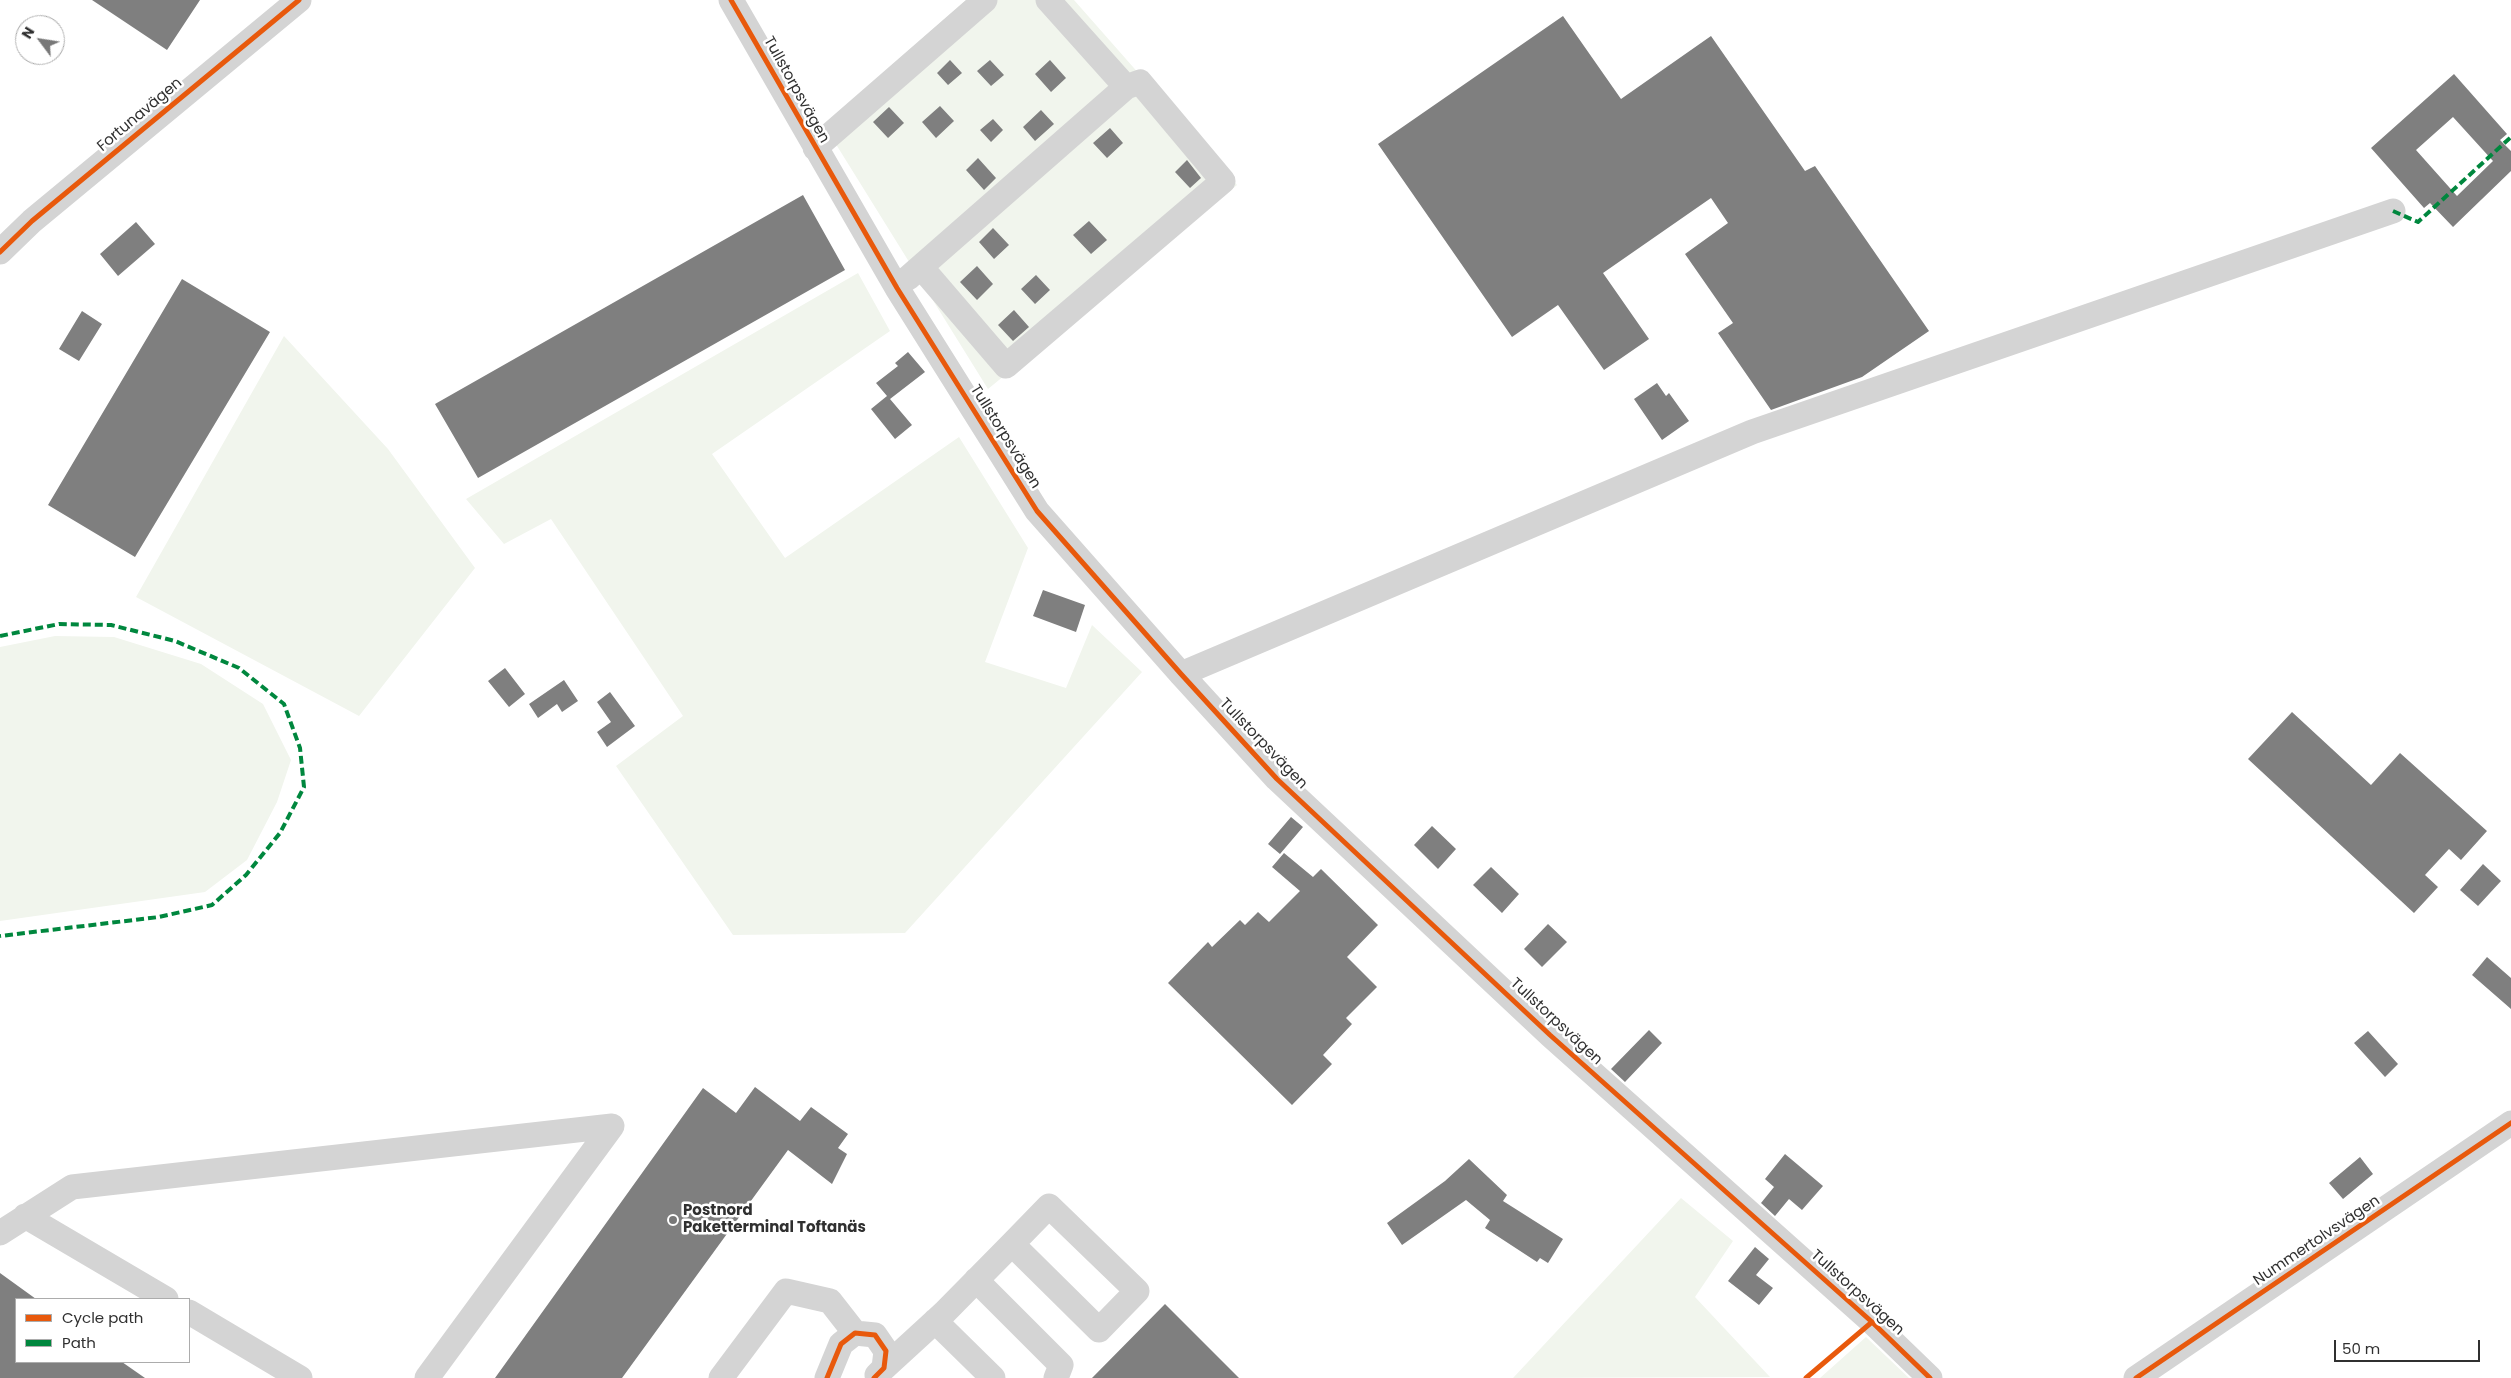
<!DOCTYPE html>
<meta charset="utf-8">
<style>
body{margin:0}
#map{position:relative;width:2511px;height:1378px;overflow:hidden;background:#fff;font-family:Poppins,sans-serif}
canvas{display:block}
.legend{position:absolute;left:15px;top:1298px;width:175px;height:65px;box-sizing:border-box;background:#fff;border:1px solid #acacac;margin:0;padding:6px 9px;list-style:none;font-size:15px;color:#303030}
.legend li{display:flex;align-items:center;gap:10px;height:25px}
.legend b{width:25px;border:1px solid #acacac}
.north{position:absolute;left:15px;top:15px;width:50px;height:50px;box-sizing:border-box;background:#fff;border:1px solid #acacac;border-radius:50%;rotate:301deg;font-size:14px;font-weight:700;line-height:20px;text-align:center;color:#303030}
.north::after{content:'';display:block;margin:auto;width:18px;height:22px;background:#787878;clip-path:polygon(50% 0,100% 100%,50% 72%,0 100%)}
.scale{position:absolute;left:2334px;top:1340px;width:146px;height:22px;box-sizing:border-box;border:2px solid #303030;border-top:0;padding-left:6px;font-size:15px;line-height:18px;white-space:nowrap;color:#303030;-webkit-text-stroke:4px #fff;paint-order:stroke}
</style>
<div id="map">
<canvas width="2511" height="1378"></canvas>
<ul class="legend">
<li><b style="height:6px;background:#e8590c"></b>Cycle path</li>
<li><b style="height:6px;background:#00873e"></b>Path</li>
</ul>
<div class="north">N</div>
<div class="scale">50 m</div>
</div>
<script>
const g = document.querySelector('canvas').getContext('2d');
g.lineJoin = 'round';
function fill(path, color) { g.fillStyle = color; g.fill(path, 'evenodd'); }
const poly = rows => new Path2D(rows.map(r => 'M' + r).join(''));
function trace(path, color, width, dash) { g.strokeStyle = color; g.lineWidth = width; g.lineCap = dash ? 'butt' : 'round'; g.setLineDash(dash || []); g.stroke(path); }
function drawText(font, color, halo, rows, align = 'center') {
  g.font = font + ' Poppins,sans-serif'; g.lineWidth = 5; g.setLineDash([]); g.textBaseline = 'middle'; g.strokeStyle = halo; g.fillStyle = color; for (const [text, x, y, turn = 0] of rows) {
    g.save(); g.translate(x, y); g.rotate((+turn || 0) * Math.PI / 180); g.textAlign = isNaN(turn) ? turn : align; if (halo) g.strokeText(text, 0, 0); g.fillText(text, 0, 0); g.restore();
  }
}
fill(poly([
 [966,0,1074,0,1237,185,988,389,824,125],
 [858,273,890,331,712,454,785,558,959,437,1028,548,985,662,1066,688,1092,625,1142,672,905,933,733,935,616,766,683,716,551,519,504,544,466,499],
 [284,336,388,449,475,568,359,716,136,597],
 [55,636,114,637,201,664,263,704,291,760,277,802,247,860,205,892,0,921,0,647],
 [1681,1198,1733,1241,1695,1297,1770,1377,1513,1378],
 [1866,1337,1909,1378,1820,1378]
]), '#f1f5ed');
fill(poly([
 [92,0,200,0,167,50],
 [1563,16,1621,99,1711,36,1805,171,1815,166,1929,331,1862,377,1771,410,1718,333,1733,323,1685,254,1728,223,1711,198,1603,273,1649,339,1604,370,1558,305,1512,337,1378,144],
 [950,60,962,73,948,85,937,73],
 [990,60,1004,75,991,86,977,71],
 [1050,60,1066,78,1051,92,1035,74],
 [2454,74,2507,134,2500,140,2511,151,2511,171,2453,227,2430,203,2424,208,2371,148],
 [2453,117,2493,161,2457,196,2416,150],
 [940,106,954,121,936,138,922,122],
 [889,107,904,123,888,138,873,122],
 [1041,110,1054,124,1035,141,1023,127],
 [993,119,1003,130,991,142,980,130],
 [1110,128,1123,143,1107,158,1093,143],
 [978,158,996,178,984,190,966,170],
 [1187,160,1201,178,1190,188,1175,172],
 [803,195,845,270,478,478,435,404],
 [1089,221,1107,240,1091,254,1073,235],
 [136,222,155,244,118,276,100,254],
 [993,228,1009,245,994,259,979,242],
 [977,266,993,284,977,300,960,282],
 [1036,275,1050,290,1035,304,1021,289],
 [182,279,270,332,135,557,48,505],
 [1014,310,1029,327,1013,341,998,325],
 [82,311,102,324,79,361,59,349],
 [908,352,925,372,890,399,912,425,895,439,871,409,887,396,876,383,898,366,895,363],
 [1657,383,1666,396,1669,393,1689,421,1662,440,1634,399],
 [1043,590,1085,605,1076,632,1033,616],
 [505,668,525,694,509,707,488,681],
 [564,680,578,701,562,712,557,704,538,718,529,704],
 [610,692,635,726,607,747,597,732,611,722,597,702],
 [2292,712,2371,785,2400,753,2487,831,2461,860,2449,849,2425,875,2438,887,2414,913,2248,759],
 [1291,817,1303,827,1280,854,1268,844],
 [1432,826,1456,849,1438,869,1414,845],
 [1284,853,1313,877,1321,869,1378,925,1347,957,1377,987,1346,1018,1352,1024,1323,1055,1332,1064,1292,1105,1168,983,1208,942,1212,947,1240,920,1245,925,1258,912,1269,922,1300,891,1272,867],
 [2483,864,2501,881,2478,906,2460,890],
 [1491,867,1519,894,1502,913,1473,885],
 [1548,924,1567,942,1542,967,1524,949],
 [2487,957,2511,978,2511,1009,2472,975],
 [1649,1030,1662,1043,1625,1082,1611,1069],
 [2368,1031,2398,1064,2385,1077,2354,1043],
 [755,1087,800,1121,811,1107,848,1134,838,1148,847,1154,832,1184,788,1150,622,1378,495,1378,703,1088,736,1113],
 [1785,1154,1823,1186,1802,1210,1789,1199,1775,1216,1761,1203,1774,1187,1765,1179],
 [2360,1157,2373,1174,2343,1199,2329,1183],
 [1469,1159,1507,1195,1503,1201,1563,1239,1548,1263,1540,1258,1537,1262,1485,1228,1490,1220,1466,1200,1402,1245,1387,1223,1445,1181],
 [1755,1247,1769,1259,1756,1275,1773,1288,1759,1305,1728,1281],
 [0,1273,36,1299,16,1299,16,1362,122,1362,145,1378,0,1378],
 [1165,1304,1239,1378,1092,1378]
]), '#7f7f7f');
trace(poly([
 [731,0,897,288,1037,511,1181,674,1277,779,1550,1035,1872,1322,1930,1378],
 [815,148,985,0],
 [0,252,32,221,299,0],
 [921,267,1006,366,1223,181,1140,82,1126,87],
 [908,278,1126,87,1048,0],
 [1181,674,1752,432,2393,211],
 [25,1216,166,1299],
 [0,1233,72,1187,612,1126,427,1378],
 [976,1280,1061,1365,1056,1378],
 [189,1312,300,1378],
 [935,1321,993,1378],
 [884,1368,944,1313,1012,1244,1049,1206,1137,1291,1099,1330,1012,1244],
 [721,1378,786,1291,830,1301,855,1333],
 [827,1378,841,1344,855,1333,875,1335,886,1351,884,1368,877,1375],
 [2136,1378,2511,1123]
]), '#d4d4d4', 25);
trace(poly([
 [2393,211,2418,222,2511,137],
 [0,636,59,624,111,625,175,641,239,668,284,704,300,748,304,787,280,833,246,875,212,905,159,917,0,936]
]), '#00873e', 4, [8, 4]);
trace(poly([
 [731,0,897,288,1037,511,1181,674,1277,779,1550,1035,1872,1322,1930,1378],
 [0,252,32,221,299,0],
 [827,1378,841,1344,855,1333,875,1335,886,1351,884,1368,874,1378],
 [1806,1378,1872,1322],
 [2136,1378,2511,1123]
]), '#e8590c', 5);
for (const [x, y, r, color] of [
 [673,1220,5,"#787878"]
]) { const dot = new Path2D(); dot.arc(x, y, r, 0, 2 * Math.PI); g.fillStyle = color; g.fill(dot); trace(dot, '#fff', 2); }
drawText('15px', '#303030', '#fff', [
 ["Tullstorpsvägen",796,90,61],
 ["Fortunavägen",140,115,-40],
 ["Tullstorpsvägen",1005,437,58],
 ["Tullstorpsvägen",1263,744,46],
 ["Tullstorpsvägen",1556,1022,43],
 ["Nummertolvsvägen",2317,1241,-34],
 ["Tullstorpsvägen",1857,1293,42]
]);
drawText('bold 15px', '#303030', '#fff', [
 ["Postnord",683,1211],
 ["Paketterminal Toftanäs",683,1228]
], 'left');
</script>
